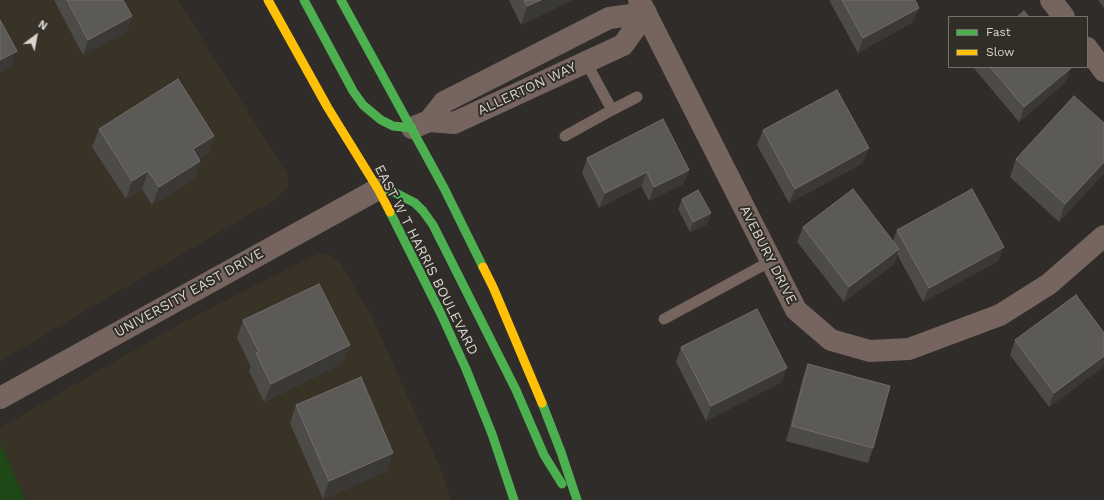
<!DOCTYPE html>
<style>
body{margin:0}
#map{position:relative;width:1104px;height:500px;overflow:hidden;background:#2f2c29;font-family:"Work Sans",sans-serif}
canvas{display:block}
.legend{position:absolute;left:948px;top:16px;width:140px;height:52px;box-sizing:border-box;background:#312d27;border:1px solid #74706b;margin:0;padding:5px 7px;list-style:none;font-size:12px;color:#d8d5d1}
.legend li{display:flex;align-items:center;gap:8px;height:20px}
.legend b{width:20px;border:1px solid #74706b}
.north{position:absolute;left:16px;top:16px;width:40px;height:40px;-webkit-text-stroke:3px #312d27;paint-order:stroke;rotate:32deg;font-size:11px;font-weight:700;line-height:16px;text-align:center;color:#d8d5d1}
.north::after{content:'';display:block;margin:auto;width:14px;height:18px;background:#d8d5d1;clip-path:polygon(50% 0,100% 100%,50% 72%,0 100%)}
</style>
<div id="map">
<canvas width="1104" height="500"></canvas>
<ul class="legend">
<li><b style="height:5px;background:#4caf50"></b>Fast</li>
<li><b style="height:5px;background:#ffc107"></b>Slow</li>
</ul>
<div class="north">N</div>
</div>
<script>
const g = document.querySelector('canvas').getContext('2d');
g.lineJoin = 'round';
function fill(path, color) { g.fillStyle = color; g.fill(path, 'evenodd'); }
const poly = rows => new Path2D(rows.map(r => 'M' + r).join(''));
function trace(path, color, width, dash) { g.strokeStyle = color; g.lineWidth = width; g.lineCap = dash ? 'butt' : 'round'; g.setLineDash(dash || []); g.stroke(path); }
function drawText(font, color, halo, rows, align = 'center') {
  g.font = font + ' "Work Sans",sans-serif'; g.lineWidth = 4; g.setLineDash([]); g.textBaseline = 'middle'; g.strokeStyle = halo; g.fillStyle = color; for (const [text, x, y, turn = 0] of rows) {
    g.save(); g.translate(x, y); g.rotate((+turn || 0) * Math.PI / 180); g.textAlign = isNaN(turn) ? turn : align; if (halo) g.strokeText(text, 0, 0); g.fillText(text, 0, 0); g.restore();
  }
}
fill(poly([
 [0,0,178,0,287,174,288,185,279,197,0,361],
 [327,253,340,262,372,317,441,470,451,500,25,500,0,443,0,428,181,323,317,254]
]), '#393227');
fill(poly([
 [0,443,25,500,0,500]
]), '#1e4816');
trace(poly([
 [586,62,612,110,637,97],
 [565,136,612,110],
 [664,319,771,261]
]), '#76645f', 11);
trace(poly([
 [639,0,796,310,831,340,870,351,909,349,1000,315,1049,284,1104,236],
 [1051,0,1064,17],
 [1087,48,1104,71],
 [429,121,444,102,609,18,646,13],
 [412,128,429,121,454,123,623,45,646,13],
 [0,398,378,189]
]), '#76645f', 22);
trace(poly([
 [304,0,353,91,363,105,381,120,393,126,412,128],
 [341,0,444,188,483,267],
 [378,189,394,192,415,203,423,211,433,225,516,390,544,455,562,484],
 [390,212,441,314,466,369,492,434,514,500],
 [542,403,561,452,577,500]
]), '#4caf50', 9);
trace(poly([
 [268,0,328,108,378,189,390,212],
 [483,267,493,287,542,403]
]), '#ffc107', 9);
fill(poly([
 [54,0,123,0,132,16,127,31,83,55],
 [509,0,572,0,521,25],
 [829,0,915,0,913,22,858,53],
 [1098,0,1104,0,1104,8],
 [973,67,1070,67,1066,82,1019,122],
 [1104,123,1104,173,1059,222,1010,177,1016,159],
 [99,129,214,136,208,154,199,159,200,161,194,179,152,205,142,189,126,199,92,147],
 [763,130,863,163,789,203,757,145],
 [587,158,689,170,683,184,649,201,641,186,599,208,582,173],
 [682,199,707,224,690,232,678,209],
 [803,227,893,241,897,230,998,261,923,302,897,254,894,264,844,302,797,242],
 [243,320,343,363,264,402,249,371,251,367,237,338],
 [1104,333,1104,366,1049,407,1010,355,1015,340],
 [681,347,782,382,706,421,676,362],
 [808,364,873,448,868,463,786,441,803,378],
 [296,405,387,471,323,499,290,423]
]), '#4d4b48');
fill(poly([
 [541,0,572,0,521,25,527,6],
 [919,8,913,22,858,53,863,38],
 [132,16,127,31,83,55,88,40],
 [17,51,11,66,0,72,0,60],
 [1071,68,1066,82,1019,122,1024,107],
 [214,136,208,154,186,167,193,149],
 [869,148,863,163,789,203,795,189],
 [200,161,194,179,152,205,159,187],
 [1104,162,1104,173,1059,222,1065,204],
 [689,170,683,184,649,201,654,187],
 [148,171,142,189,126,199,132,181],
 [647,172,641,186,599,208,605,193],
 [711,213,707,224,690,232,693,222],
 [1004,247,998,261,923,302,929,288],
 [899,249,894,264,844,302,849,287],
 [350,345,343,363,264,402,271,384],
 [1104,356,1104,366,1049,407,1054,393],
 [787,368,782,382,706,421,711,406],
 [393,453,387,471,323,499,329,481]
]), '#3b3936');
const building = poly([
 [67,0,123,0,132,16,88,40,67,0],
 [524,0,541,0,527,6,524,0],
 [842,0,915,0,919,8,863,38,842,0],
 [1024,11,1029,17,1017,17,1024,11],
 [0,20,17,51,0,60,0,20],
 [990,67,1070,67,1071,68,1024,107,990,67],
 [178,79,214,136,193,149,200,161,159,187,148,171,132,181,99,129,178,79],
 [837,90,869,148,795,189,763,130,837,90],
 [1074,96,1104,123,1104,162,1065,204,1016,159,1074,96],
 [663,119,689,170,654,187,647,172,605,193,587,158,663,119],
 [853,189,899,249,849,287,803,227,853,189],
 [972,189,1004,247,929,288,897,230,972,189],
 [698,190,711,213,693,222,682,199,698,190],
 [319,284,350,345,271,384,256,353,259,352,243,320,319,284],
 [1076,295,1104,333,1104,356,1054,393,1015,340,1076,295],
 [757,309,787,368,711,406,681,347,757,309],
 [808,364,890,386,873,448,792,426,808,364],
 [361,377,393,453,329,481,296,405,361,377]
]);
fill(building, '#5c5a57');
trace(building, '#706d6a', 1);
drawText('14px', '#d8d5d1', '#312d27', [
 ["ALLERTON WAY",527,89,-25],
 ["AVEBURY DRIVE",768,255,63],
 ["EAST W T HARRIS BOULEVARD",426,260,63],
 ["UNIVERSITY EAST DRIVE",189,293,-29]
]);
</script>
